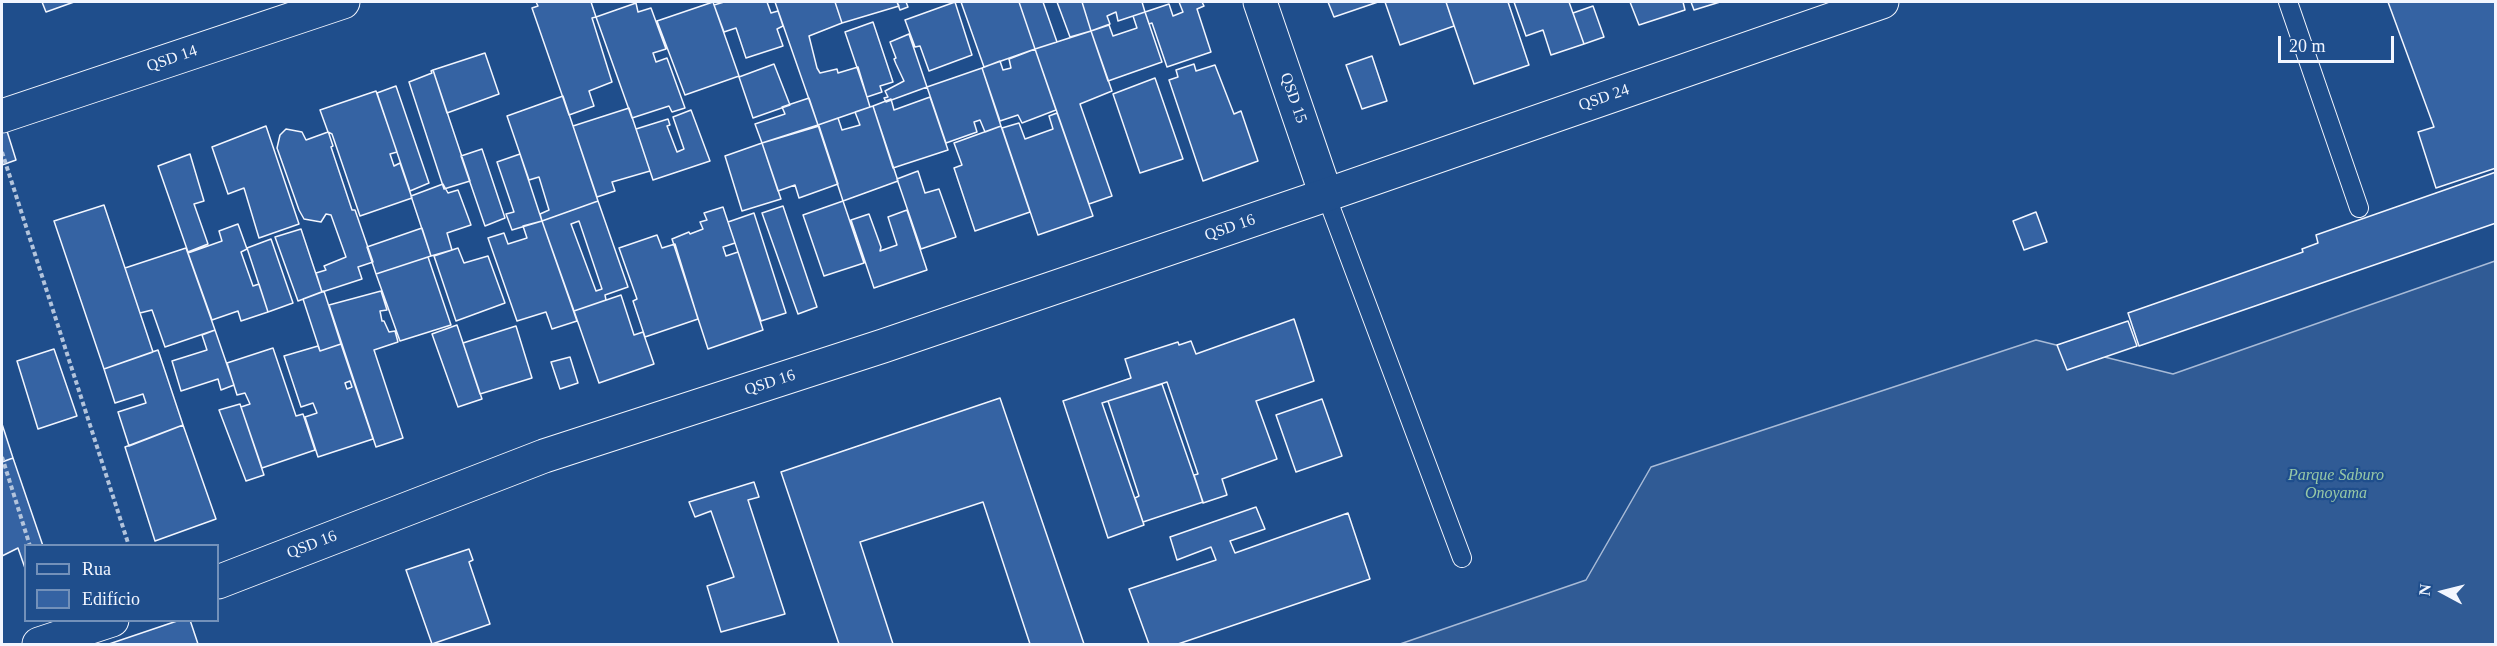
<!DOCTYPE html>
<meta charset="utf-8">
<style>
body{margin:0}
#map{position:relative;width:2497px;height:646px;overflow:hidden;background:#1f4e8c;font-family:"Times New Roman",serif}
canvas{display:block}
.frame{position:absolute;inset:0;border:3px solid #f2f6ff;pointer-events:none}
.legend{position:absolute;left:24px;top:544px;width:195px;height:78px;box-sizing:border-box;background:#1f4e8c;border:2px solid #7391ba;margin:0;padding:8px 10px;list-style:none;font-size:18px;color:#f2f6ff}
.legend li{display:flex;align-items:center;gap:12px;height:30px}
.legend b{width:30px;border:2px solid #7391ba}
.north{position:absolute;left:2413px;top:562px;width:60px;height:60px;-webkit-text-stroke:4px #1f4e8c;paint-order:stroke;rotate:277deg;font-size:16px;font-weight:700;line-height:24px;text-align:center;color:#f2f6ff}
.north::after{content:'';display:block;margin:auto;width:21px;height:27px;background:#f2f6ff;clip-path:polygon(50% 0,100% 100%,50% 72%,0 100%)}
.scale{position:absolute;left:2278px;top:36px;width:116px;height:27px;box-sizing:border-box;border:3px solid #f2f6ff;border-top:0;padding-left:8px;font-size:18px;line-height:21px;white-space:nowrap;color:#f2f6ff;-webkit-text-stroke:4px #1f4e8c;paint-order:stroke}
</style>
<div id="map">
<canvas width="2497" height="646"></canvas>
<div class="frame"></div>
<ul class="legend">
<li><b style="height:8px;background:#1f4e8c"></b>Rua</li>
<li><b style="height:16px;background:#3563a3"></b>Edifício</li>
</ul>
<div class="north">N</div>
<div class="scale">20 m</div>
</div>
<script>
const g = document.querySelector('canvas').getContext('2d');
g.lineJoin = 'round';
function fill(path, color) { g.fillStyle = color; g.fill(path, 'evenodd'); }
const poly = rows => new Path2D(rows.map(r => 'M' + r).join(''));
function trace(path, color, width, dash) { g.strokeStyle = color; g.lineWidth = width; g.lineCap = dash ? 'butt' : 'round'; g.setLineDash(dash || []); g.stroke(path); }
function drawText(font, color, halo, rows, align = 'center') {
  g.font = font + ' "Times New Roman",serif'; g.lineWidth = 4.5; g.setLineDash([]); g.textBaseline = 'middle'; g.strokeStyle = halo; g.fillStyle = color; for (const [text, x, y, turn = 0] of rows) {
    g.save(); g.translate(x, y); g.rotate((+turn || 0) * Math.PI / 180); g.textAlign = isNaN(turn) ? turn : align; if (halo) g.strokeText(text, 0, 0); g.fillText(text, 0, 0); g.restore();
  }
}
const built = poly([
 [2495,261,2495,644,1400,644,1586,580,1651,467,2036,340,2173,374,2495,261]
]);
fill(built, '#305b95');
trace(built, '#a8bbd7', 1.5);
const building = poly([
 [42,2,74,2,46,12,42,2],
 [536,2,591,2,596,17,592,18,612,82,589,91,594,106,569,115,533,11,532,8,538,6,536,2],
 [713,2,739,76,685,95,657,21,713,2],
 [724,2,767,2,771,13,778,11,783,26,777,29,783,46,746,58,736,28,724,32,714,5,724,2],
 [775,2,835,2,842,23,809,36,817,68,820,73,837,69,838,73,858,67,870,107,818,125,775,2],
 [835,2,897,2,899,6,842,23,835,2],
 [897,2,906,2,908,7,900,10,897,2],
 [955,2,972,55,929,71,920,46,915,47,905,20,955,2],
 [961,2,1019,2,1035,49,984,67,961,2],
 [1019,2,1043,2,1057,42,1035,49,1019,2],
 [1057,2,1082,2,1091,31,1070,37,1057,2],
 [1082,2,1142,2,1145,12,1118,21,1116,12,1107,16,1110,24,1091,31,1082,2],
 [1179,2,1202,2,1204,6,1197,9,1211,52,1167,67,1152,23,1149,24,1145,12,1169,4,1173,16,1183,12,1179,2],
 [1328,2,1378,2,1334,17,1328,2],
 [1385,2,1446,2,1454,26,1400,45,1385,2],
 [1446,2,1508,2,1529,65,1474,84,1446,2],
 [1514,2,1569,2,1584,44,1551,55,1543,30,1526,36,1514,2],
 [1630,2,1683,2,1685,10,1639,25,1630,2],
 [1691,2,1720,2,1694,10,1691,2],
 [2388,2,2496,2,2496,168,2436,188,2418,132,2434,127,2388,2],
 [636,3,638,12,651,8,666,49,653,53,656,62,667,58,685,108,672,112,669,106,632,118,596,17,636,3],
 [1593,6,1604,37,1584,44,1573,13,1593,6],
 [1145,12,1162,62,1108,81,1091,31,1109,25,1113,36,1137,28,1133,16,1145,12],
 [873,22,893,82,880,86,882,92,867,97,845,32,873,22],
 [1091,31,1112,91,1080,104,1112,196,1089,204,1035,49,1091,31],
 [909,34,927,87,886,102,884,98,888,97,885,91,904,81,896,64,894,59,896,58,890,42,909,34],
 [1035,49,1056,110,1022,123,1018,115,1000,121,982,68,1000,61,1003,70,1011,68,1009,59,1035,49],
 [485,53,499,94,447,113,433,70,485,53],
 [1372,56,1387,101,1362,109,1346,65,1372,56],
 [774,64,790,105,753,118,739,77,774,64],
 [1194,64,1196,71,1215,65,1234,114,1241,111,1258,161,1203,181,1169,80,1178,77,1176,70,1194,64],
 [982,68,1001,126,985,132,980,120,974,122,977,132,946,143,927,87,982,68],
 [433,70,470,181,444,189,409,82,432,73,431,71,433,70],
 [1155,78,1183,159,1140,173,1113,94,1155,78],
 [396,86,429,183,410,191,377,93,396,86],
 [376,91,397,152,390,154,394,166,400,163,412,198,360,216,332,134,328,132,320,110,376,91],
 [563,96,598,201,542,221,540,214,549,210,539,177,529,180,507,116,563,96],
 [930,97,948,150,893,168,873,106,891,99,894,110,930,97],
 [809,98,818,125,762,143,755,124,785,114,782,107,809,98],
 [873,106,898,181,843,201,818,125,838,118,842,130,860,125,855,112,873,106],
 [629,108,650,171,612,182,615,191,597,197,573,126,629,108],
 [691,110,710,161,653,180,636,129,668,119,670,125,667,126,677,152,684,149,673,117,691,110],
 [1057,113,1093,216,1038,235,1002,128,1019,123,1025,139,1053,129,1049,116,1057,113],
 [2,115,16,160,2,165,2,115],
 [266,126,299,224,259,238,244,188,228,194,212,147,266,126],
 [819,126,838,184,799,198,795,185,778,191,762,143,819,126],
 [1001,126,1030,212,975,231,954,168,962,165,954,143,1001,126],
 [286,129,302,132,306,140,328,132,329,134,333,146,331,147,352,210,355,210,373,262,358,267,362,279,322,292,316,273,326,270,324,266,346,257,331,215,326,214,321,222,304,219,299,210,277,148,280,135,286,129],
 [762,143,781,199,742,211,725,156,762,143],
 [482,149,505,218,485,226,461,156,482,149],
 [190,154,204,201,194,204,208,244,188,252,158,166,190,154],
 [520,154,542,221,512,230,506,214,514,212,497,162,520,154],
 [918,171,925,193,939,189,956,237,921,249,897,179,918,171],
 [2496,172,2496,223,2139,346,2128,313,2303,252,2302,249,2318,243,2316,235,2496,172],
 [443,184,448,193,458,190,471,225,447,233,452,250,431,256,411,196,443,184],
 [598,201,628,287,605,295,606,300,574,311,542,221,598,201],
 [579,221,602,289,596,291,571,224,579,221],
 [843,201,864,263,824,276,803,215,843,201],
 [104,205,153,352,104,369,54,221,104,205],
 [783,206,817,307,798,314,762,213,783,206],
 [723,207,735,243,723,247,726,256,738,252,763,330,708,349,672,239,689,232,690,234,703,229,700,222,707,220,704,213,723,207],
 [907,210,927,270,874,288,851,220,869,214,881,247,880,251,897,245,888,217,907,210],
 [2036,212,2047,242,2024,250,2013,221,2036,212],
 [754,213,786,313,761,321,728,222,754,213],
 [542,221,577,321,552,329,546,312,517,321,488,238,504,233,508,244,527,238,523,226,542,221],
 [238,224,247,249,241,252,253,286,259,284,268,312,241,321,238,311,212,320,188,253,222,241,219,231,238,224],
 [422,228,431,256,376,274,367,247,422,228],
 [301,229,322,292,298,301,275,237,301,229],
 [657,235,662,248,675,244,698,319,645,337,633,301,637,299,619,248,657,235],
 [271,239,293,303,268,312,247,248,271,239],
 [186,248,215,330,165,347,152,310,140,313,125,268,186,248],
 [458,248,464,263,488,256,505,303,456,321,434,256,458,248],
 [428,257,451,325,400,341,376,274,428,257],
 [324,291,341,344,320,351,303,299,324,291],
 [381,291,387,310,380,311,382,321,384,321,389,332,395,331,398,342,374,350,403,438,376,447,329,305,381,291],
 [621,295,634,335,643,332,654,364,599,383,574,311,621,295],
 [1294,319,1314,381,1256,401,1277,459,1222,479,1227,495,1203,503,1194,475,1198,474,1167,382,1102,403,1144,525,1108,538,1063,401,1131,378,1125,359,1178,342,1179,345,1191,341,1196,354,1294,319],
 [2128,321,2137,346,2067,370,2057,345,2128,321],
 [457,325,482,399,458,407,432,334,457,325],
 [516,326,532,378,480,394,463,343,516,326],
 [215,330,234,385,221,390,218,379,181,391,172,361,207,350,202,335,215,330],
 [341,344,373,439,318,457,305,417,317,413,313,403,301,407,284,356,318,346,320,351,341,344],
 [350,381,352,387,347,389,345,383,350,381],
 [273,348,296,416,303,414,315,450,262,468,241,407,250,404,245,393,237,395,227,363,273,348],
 [54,349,77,416,38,429,17,361,54,349],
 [158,350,183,425,129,446,118,412,146,403,143,394,115,403,104,369,158,350],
 [570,357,578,383,560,389,551,362,570,357],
 [1162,384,1203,502,1143,522,1135,498,1139,496,1108,401,1162,384],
 [1000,398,1084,644,1030,644,983,502,860,542,893,644,839,644,781,472,1000,398],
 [1322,399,1342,456,1296,472,1276,415,1322,399],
 [240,404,264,475,246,481,219,410,240,404],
 [2,424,13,458,2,462,2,424],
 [183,425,216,519,155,541,125,447,183,425],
 [13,458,43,546,26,546,26,571,18,548,2,556,2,462,13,458],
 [754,482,759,497,748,500,785,614,721,632,707,586,734,577,711,511,695,517,689,502,754,482],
 [1256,507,1265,529,1230,541,1235,553,1348,513,1370,579,1178,644,1149,644,1129,589,1216,560,1211,547,1177,560,1170,537,1256,507],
 [469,549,473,560,469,562,490,624,432,644,406,570,469,549],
 [180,620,190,620,198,644,109,644,180,620]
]);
fill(building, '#3563a3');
trace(building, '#f2f6ff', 1.5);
const lane = poly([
 [2288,2,2359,208],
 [1326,195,1462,558]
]);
const street = poly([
 [1260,2,1326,195],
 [2,116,343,2]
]);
const secondary = poly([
 [218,582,544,456,883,346,1326,195,1882,2],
 [39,644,112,620]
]);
trace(lane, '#f2f6ff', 20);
trace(street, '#f2f6ff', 35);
trace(secondary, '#f2f6ff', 35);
trace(poly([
 [2,152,129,546],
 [2,457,30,546]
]), '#b3c4dc', 4, [4.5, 3]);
trace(lane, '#1f4e8c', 18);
trace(street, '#1f4e8c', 33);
trace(secondary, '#1f4e8c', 33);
drawText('16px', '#f2f6ff', '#1f4e8c', [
 ["QSD 14",172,59,-19],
 ["QSD 15",1293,98,71],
 ["QSD 24",1604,98,-19],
 ["QSD 16",1230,228,-19],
 ["QSD 16",770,383,-18],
 ["QSD 16",312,545,-21]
]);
drawText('italic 16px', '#97c8a6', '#1f4e8c', [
 ["Parque Saburo",2336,476],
 ["Onoyama",2336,494]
]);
</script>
